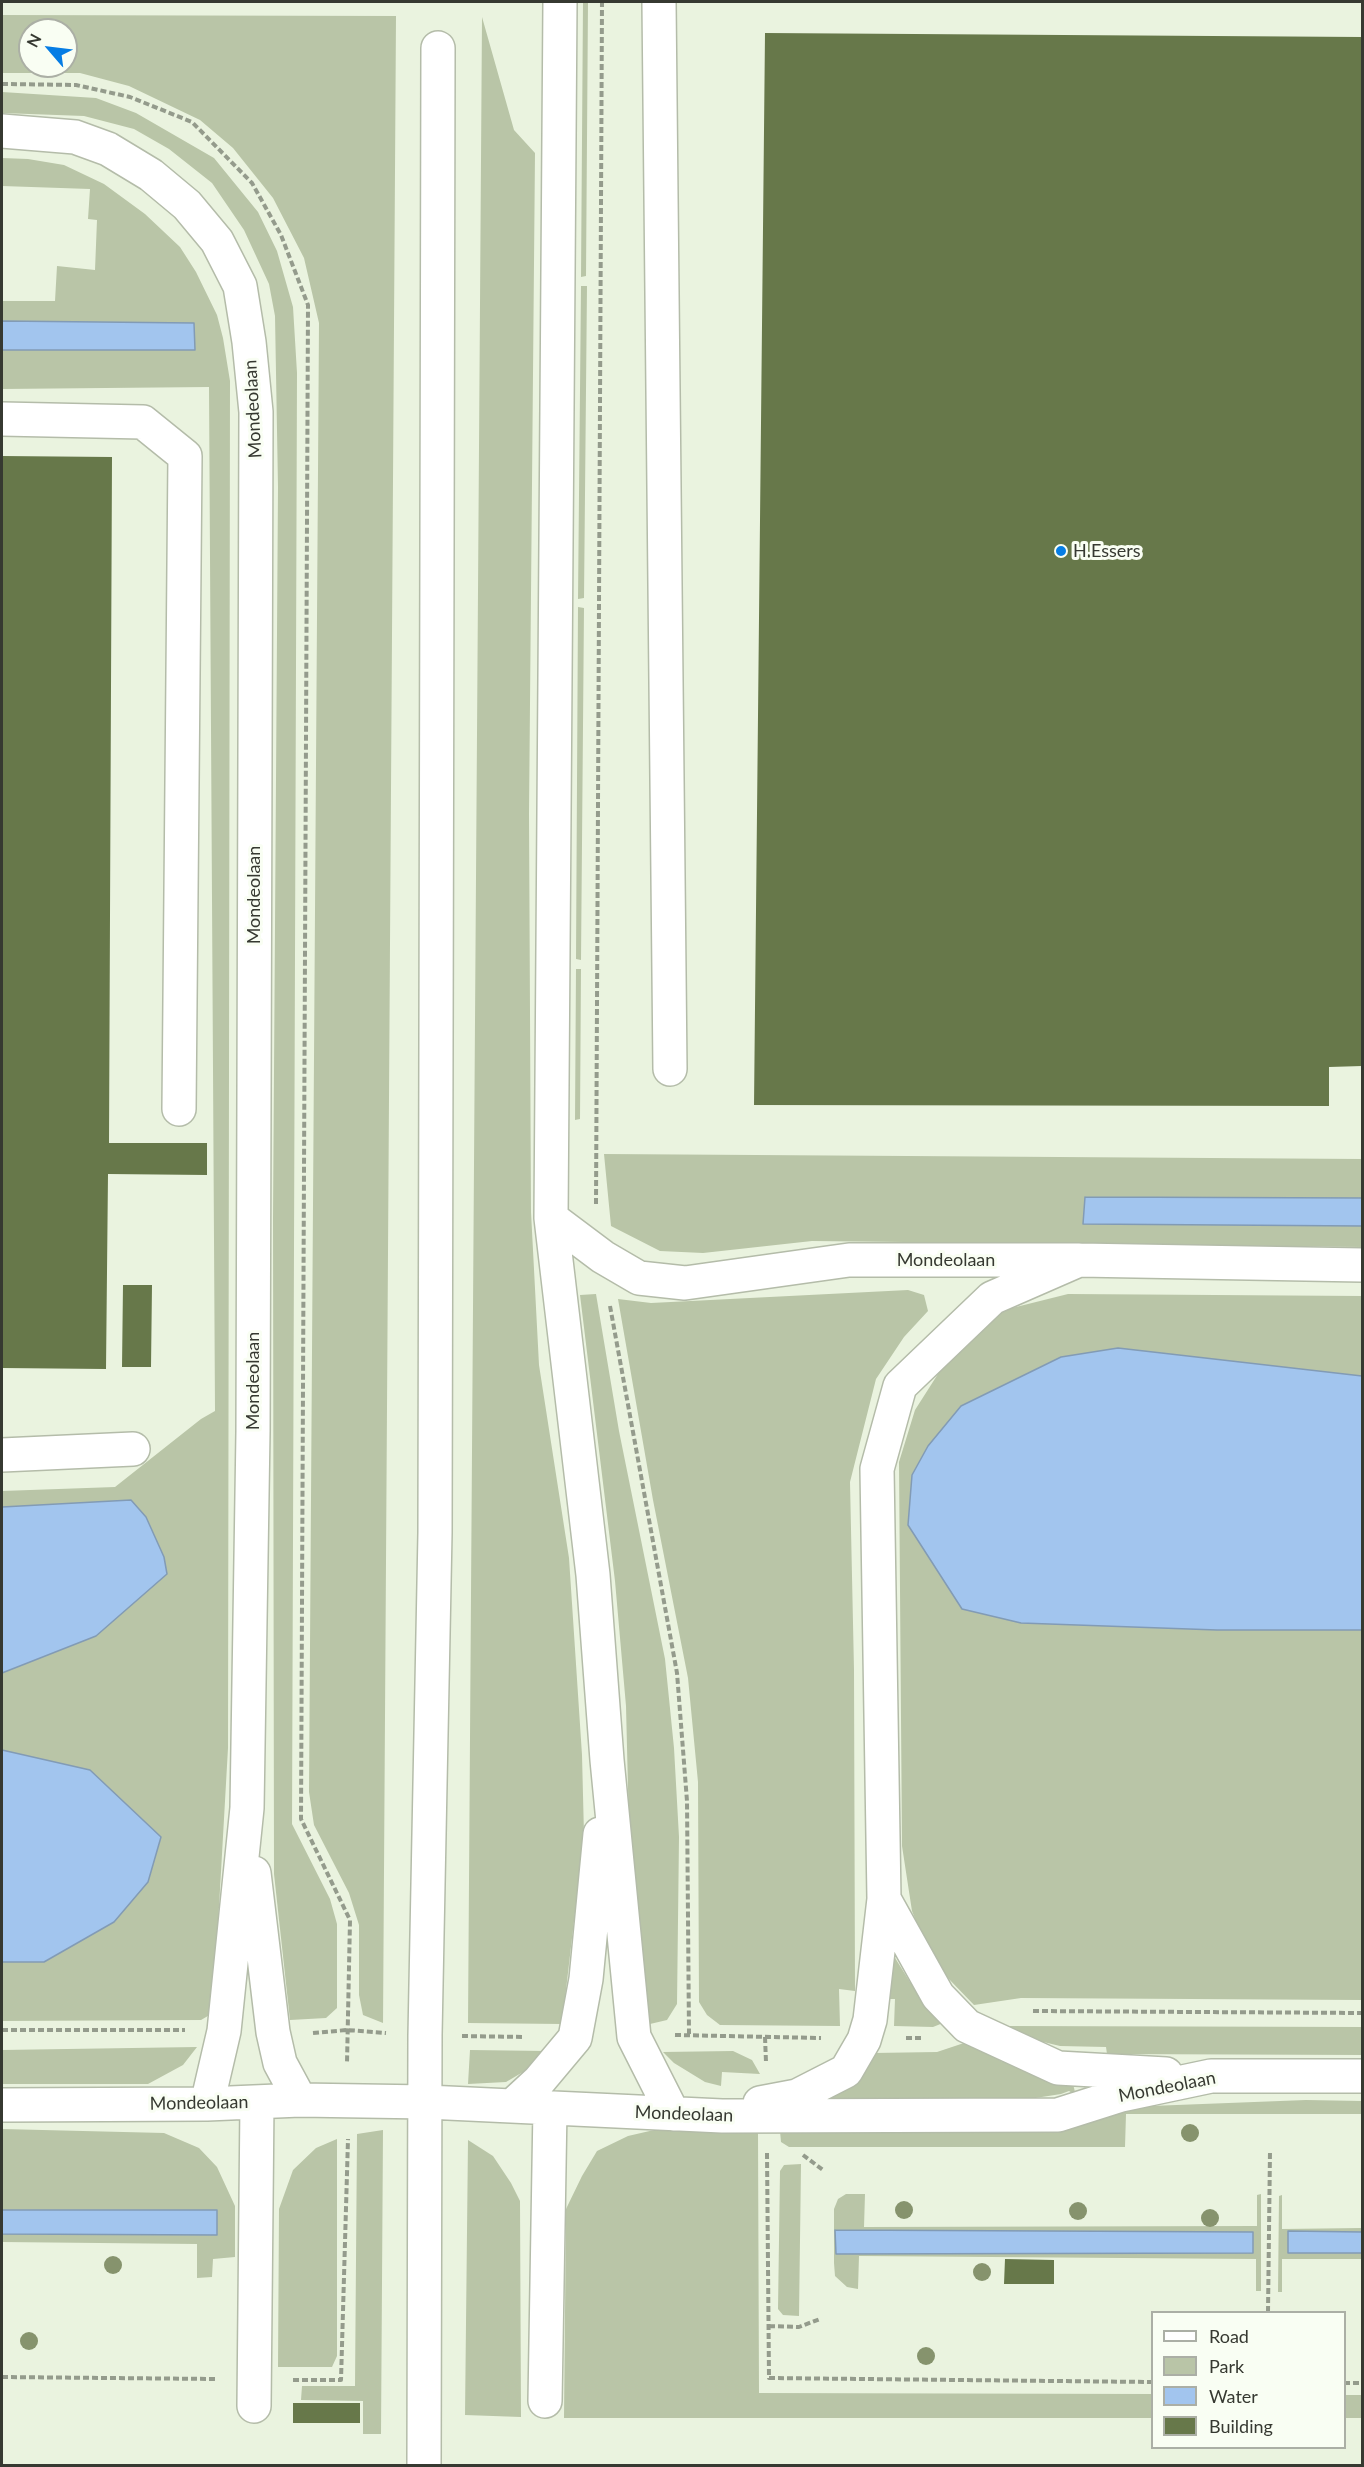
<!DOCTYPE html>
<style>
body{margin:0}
#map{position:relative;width:1364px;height:2467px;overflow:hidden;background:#eaf3df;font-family:Lato,sans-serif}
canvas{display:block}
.frame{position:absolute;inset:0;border:3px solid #363931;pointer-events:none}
.legend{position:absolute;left:1151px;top:2311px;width:195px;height:138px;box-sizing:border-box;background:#f9fef3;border:2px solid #abafa5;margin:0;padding:8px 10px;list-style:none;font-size:18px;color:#363931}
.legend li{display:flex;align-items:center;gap:12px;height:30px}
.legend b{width:30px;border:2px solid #abafa5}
.north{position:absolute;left:18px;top:18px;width:60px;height:60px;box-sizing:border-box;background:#f9fef3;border:2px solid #abafa5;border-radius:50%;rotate:298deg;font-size:16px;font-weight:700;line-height:24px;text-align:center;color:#363931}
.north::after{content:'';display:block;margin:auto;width:21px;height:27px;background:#067de4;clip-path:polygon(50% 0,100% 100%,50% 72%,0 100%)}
</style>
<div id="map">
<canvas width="1364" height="2467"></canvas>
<div class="frame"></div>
<ul class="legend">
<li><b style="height:8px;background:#fff"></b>Road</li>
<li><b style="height:16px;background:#b9c5a7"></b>Park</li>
<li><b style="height:16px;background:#a2c5ee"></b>Water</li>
<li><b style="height:16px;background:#67784a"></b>Building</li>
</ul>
<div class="north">N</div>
</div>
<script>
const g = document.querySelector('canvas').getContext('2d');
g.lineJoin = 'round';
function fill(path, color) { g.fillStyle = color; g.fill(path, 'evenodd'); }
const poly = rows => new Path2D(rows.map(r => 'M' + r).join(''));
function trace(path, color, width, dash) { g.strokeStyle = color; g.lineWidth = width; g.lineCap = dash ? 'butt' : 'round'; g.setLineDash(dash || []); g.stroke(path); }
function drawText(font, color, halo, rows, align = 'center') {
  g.font = font + ' Lato,sans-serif'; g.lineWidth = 6; g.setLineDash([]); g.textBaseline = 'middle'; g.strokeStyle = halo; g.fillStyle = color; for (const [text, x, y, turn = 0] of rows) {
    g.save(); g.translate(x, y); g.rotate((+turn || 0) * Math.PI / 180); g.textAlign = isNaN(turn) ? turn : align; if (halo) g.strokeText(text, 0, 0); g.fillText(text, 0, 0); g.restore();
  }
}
fill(poly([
 [583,2,588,2,586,276,581,277],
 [2,15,396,16,383,2023,363,2015,359,1995,359,1925,349,1893,314,1825,309,1792,319,323,304,258,273,198,233,148,200,120,129,86,80,73,2,73],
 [30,30,66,30,66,66,30,66],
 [482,17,514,130,535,153,529,813,531,1212,539,1365,569,1558,582,1755,584,1835,562,2024,468,2023],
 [2,92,96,98,136,113,214,158,258,212,277,251,293,307,297,373,292,1824,330,1899,337,1924,337,2008,326,2018,290,2020,274,1874,273,1217,278,487,275,316,269,284,244,230,212,183,169,149,134,129,84,116,2,113],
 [2,158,28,159,64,165,104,184,145,214,180,247,196,272,217,315,223,338,230,381,228,1748,213,2013,201,2020,2,2021,2,1491,115,1487,201,1419,215,1411,209,387,2,389,2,301,55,301,57,266,95,270,97,220,88,219,90,189,2,186],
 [581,286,587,286,584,598,578,599],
 [578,607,584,608,581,960,576,959],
 [576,969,581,969,580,1119,575,1120],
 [604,1154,1362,1159,1362,1247,812,1241,703,1253,660,1251,611,1226],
 [908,1290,924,1295,928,1311,904,1337,876,1379,850,1482,854,1670,855,1991,839,1989,840,2026,720,2025,707,2015,699,2002,698,1782,688,1678,653,1500,618,1299,651,1303],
 [596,1294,619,1431,665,1659,674,1748,679,1837,677,2004,667,2020,650,2024,630,1870,626,1706,615,1581,580,1295],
 [1068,1294,1362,1296,1362,2000,1021,1998,974,2005,946,1976,924,1941,912,1911,902,1846,899,1462,915,1410,945,1363,1000,1311],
 [892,1953,910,1982,943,2023,933,2027,894,2026,895,1999,880,1999],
 [1006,2026,1362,2027,1362,2055,1107,2054,1106,2047,1060,2046,1027,2038],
 [967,2042,1001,2061,1073,2084,1075,2092,1074,2094,1069,2091,1061,2094,997,2104,826,2102,858,2077,873,2053,937,2052],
 [197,2047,183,2065,148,2084,2,2084,2,2050],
 [470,2050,546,2051,535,2065,506,2082,468,2084],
 [733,2051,752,2060,760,2074,722,2072,721,2086,705,2082,674,2063,663,2052],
 [1306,2100,1362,2101,1362,2114,1126,2114,1125,2147,789,2147,781,2142,780,2131,1042,2133,1067,2127,1125,2107],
 [2,2129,164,2133,199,2148,217,2167,235,2206,235,2257,213,2259,212,2277,197,2278,197,2244,2,2242],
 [383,2130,381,2434,363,2434,363,2401,301,2400,302,2386,355,2386,357,2134],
 [654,2130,758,2133,759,2393,1152,2394,1152,2418,564,2418,566,2209,582,2176,597,2151,628,2136],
 [337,2139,337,2356,332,2367,278,2367,279,2209,293,2170,316,2148],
 [468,2140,493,2156,511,2183,520,2201,521,2417,465,2415],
 [801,2164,799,2316,783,2315,778,2309,780,2171,784,2165],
 [846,2194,865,2194,864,2227,1257,2226,1257,2195,1261,2194,1261,2291,1256,2291,1256,2259,859,2256,858,2289,847,2287,835,2276,834,2263,834,2209,838,2199],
 [1282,2195,1282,2229,1362,2228,1362,2259,1282,2259,1282,2292,1278,2292,1279,2196],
 [1345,2395,1362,2395,1362,2418,1345,2418]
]), '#b9c5a7');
const water = poly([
 [2,321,194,323,195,350,2,350,2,321],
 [1085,1197,1362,1198,1362,1226,1083,1224,1085,1197],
 [1118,1348,1362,1376,1362,1630,1217,1630,1021,1623,962,1609,908,1525,912,1475,928,1446,961,1406,1061,1357,1118,1348],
 [131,1500,146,1517,164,1557,167,1574,96,1636,2,1673,2,1507,131,1500],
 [2,1750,90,1770,161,1837,148,1882,114,1922,44,1962,2,1962,2,1750],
 [2,2210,217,2210,217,2235,2,2234,2,2210],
 [835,2230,1253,2232,1253,2253,836,2254,835,2230],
 [1288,2231,1362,2232,1362,2253,1288,2253,1288,2231]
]);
fill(water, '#a2c5ee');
trace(water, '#829bb5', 1.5);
fill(poly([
 [765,33,1362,37,1362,1066,1329,1067,1329,1106,754,1105],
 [2,456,112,457,109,1143,207,1143,207,1175,108,1174,106,1369,2,1368],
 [123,1285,152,1285,151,1367,122,1367],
 [1005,2259,1054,2260,1054,2284,1004,2284],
 [293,2403,360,2403,360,2423,293,2423]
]), '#67784a');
const minor = poly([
 [560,2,551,1218,593,1575,607,1760,634,2037,673,2114],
 [659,2,670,1069],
 [2,131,75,137,108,149,151,175,187,205,217,241,240,286,249,342,256,412,253,1432,247,1808,224,2031,207,2104],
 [2,419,143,422,185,456,179,1109],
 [551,1218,603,1257,639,1278,685,1283,849,1260,1079,1260,1362,1265],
 [2,1455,133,1449],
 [254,1873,273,2032,280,2063,300,2100],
 [884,1899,938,1996,967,2026,1058,2068,1166,2074],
 [760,2103,797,2096,846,2071,864,2040,870,2020,884,1899,877,1469,900,1386,992,1298,1079,1260],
 [2,2105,207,2104,300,2100,427,2102,722,2116,1058,2115,1121,2095,1211,2076,1362,2076],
 [512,2106,539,2081,575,2038,586,1979,600,1834],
 [545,2401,550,2108],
 [254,2406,257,2102],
 [424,2466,425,2035,435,1533,438,48]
]);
trace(minor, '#b4bca9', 36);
trace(poly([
 [2,84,76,85,130,97,192,122,252,183,281,235,308,305,301,1819,350,1920,347,2063],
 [596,1204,602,2],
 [610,1306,677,1673,687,1801,689,2034],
 [1033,2011,1362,2013],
 [2,2030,185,2030],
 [313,2033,347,2030,386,2033],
 [675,2035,821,2038],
 [462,2036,524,2037],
 [765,2037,766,2062],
 [906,2038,922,2038],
 [767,2153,769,2378,1152,2382],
 [803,2155,823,2170],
 [1268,2312,1270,2151],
 [769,2326,799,2327,820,2319],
 [2,2377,217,2379],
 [293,2380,341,2380,348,2139],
 [1344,2383,1362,2383]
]), '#949b8c', 4, [6, 3]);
trace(minor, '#fff', 33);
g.fillStyle = '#86936d';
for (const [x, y] of [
 [1190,2133],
 [904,2210],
 [1078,2211],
 [1210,2218],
 [113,2265],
 [982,2272],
 [29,2341],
 [926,2356]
]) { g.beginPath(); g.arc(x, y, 9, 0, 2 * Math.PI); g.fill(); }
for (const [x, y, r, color] of [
 [1061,551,6,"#067de4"]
]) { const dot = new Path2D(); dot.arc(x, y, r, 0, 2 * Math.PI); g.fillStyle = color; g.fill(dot); trace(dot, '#f9fef3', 2); }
drawText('18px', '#363931', '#f9fef3', [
 ["Mondeolaan",253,409,-93],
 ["Mondeolaan",254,895,-90],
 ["Mondeolaan",946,1260],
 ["Mondeolaan",253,1381,-90],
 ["Mondeolaan",1167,2087,-11],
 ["Mondeolaan",199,2103,-1],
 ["Mondeolaan",684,2114,2]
]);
drawText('18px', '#363931', '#f9fef3', [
 ["H.Essers",1073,551]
], 'left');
</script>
